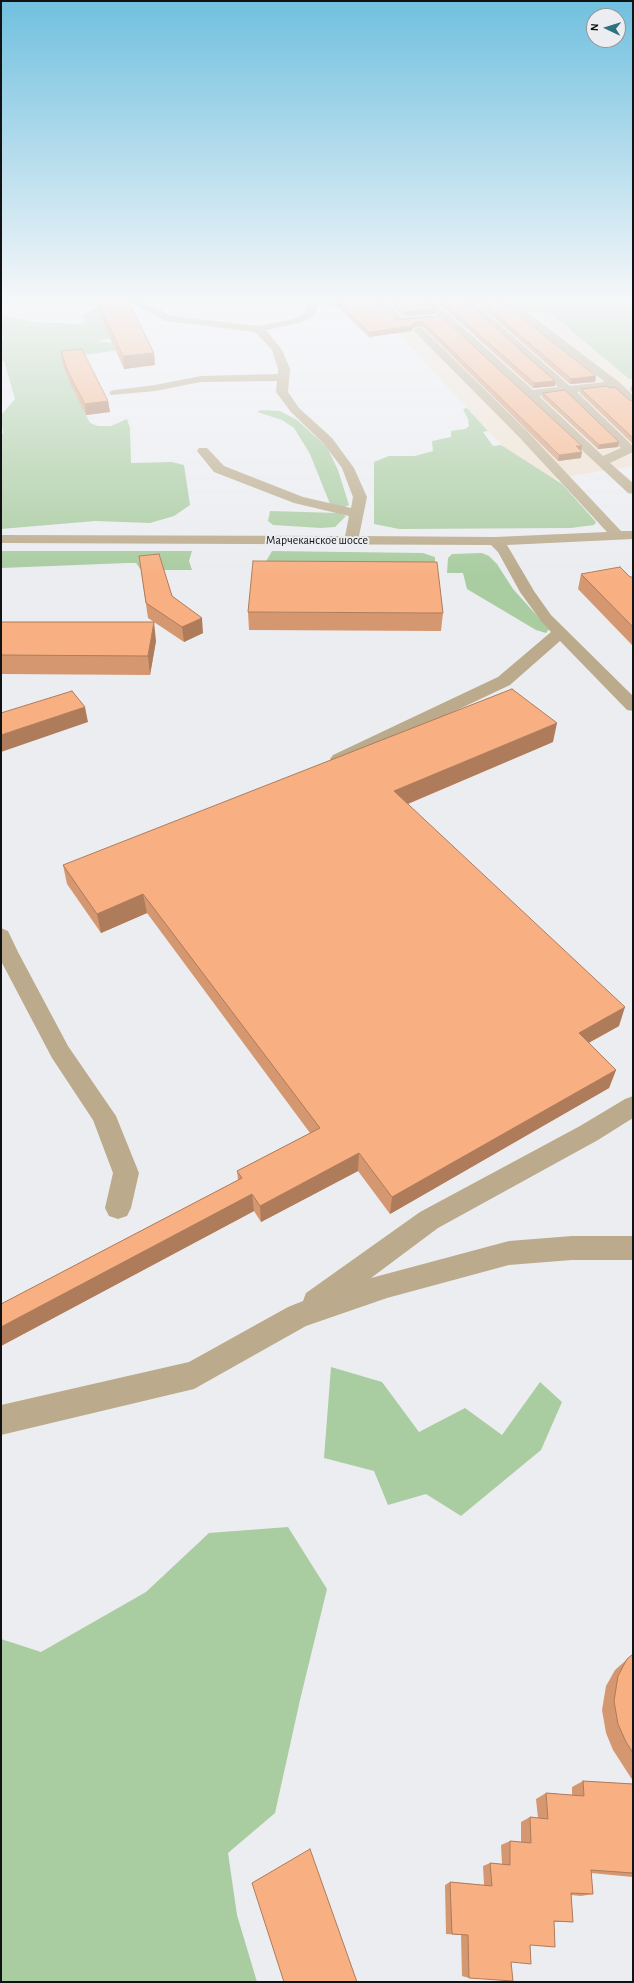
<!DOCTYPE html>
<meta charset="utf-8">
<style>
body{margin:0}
#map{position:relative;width:634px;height:1983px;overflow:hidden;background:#ecedf1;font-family:"Alegreya Sans",sans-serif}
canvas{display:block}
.frame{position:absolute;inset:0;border:2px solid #111213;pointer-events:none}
.north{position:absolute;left:586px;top:8px;width:40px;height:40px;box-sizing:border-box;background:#ecedf1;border:1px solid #949598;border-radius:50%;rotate:274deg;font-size:11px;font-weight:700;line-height:16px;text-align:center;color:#111213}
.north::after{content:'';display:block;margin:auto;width:14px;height:18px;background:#2c727f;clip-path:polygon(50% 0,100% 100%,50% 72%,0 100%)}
</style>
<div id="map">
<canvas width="634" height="1983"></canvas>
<div class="frame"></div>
<div class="north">N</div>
</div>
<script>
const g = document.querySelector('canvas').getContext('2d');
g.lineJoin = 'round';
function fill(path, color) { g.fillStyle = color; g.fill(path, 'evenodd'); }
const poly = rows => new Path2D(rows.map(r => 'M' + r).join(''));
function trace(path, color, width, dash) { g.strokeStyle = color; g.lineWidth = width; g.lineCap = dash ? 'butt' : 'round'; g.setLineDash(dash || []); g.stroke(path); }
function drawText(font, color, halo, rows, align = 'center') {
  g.font = font + ' "Alegreya Sans",sans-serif'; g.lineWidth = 4; g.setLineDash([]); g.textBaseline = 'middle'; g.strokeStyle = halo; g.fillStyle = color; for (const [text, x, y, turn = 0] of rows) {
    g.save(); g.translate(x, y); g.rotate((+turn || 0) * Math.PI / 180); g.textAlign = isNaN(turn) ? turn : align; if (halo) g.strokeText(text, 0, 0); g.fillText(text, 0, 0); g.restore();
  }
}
fill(poly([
 [366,299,508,299,527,311,549,311,629,379,633,379,633,466,553,479,505,449]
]), '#efe1ce');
fill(poly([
 [508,299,633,299,633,379,629,379,549,312,527,311],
 [96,307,105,327,114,337,98,341,143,347,62,358,86,415,90,423,98,426,111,426,127,419,130,428,131,463,172,462,184,465,190,505,174,516,150,523,95,521,1,529,1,438,3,432,1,415,15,399,4,361,1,361,1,341,4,337,1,333,1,315,34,322,85,324,82,315],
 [467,408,488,431,483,432,493,446,501,445,562,484,596,522,594,525,571,528,399,529,374,524,374,462,389,456,415,456,433,451,432,441,451,437,451,431,465,429,469,426,468,419,463,409],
 [261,410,280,411,297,420,327,447,338,470,349,505,343,508,330,504,310,454,294,428,282,420,257,412],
 [270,511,339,513,346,516,335,527,321,528,273,525,268,521],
 [1,551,192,551,189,561,192,570,141,570,136,563,128,563,1,568],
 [272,551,423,553,435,557,435,565,265,563],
 [482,553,489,556,497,564,513,589,549,629,546,633,536,630,467,589,463,573,447,573,448,558,452,554],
 [331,1367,382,1382,419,1432,465,1408,502,1435,540,1382,562,1402,541,1450,461,1516,426,1494,388,1505,374,1471,324,1458],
 [288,1527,327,1589,300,1700,275,1813,228,1853,237,1915,257,1982,1,1982,1,1639,41,1652,146,1592,209,1533]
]), '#a9cca0');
fill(poly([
 [136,299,172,316,258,326,293,319,303,314,307,310,307,299,317,299,317,310,311,318,300,323,266,330,282,350,290,369,288,392,299,408,332,438,354,468,367,497,359,536,495,537,607,532,519,437,413,330,418,327,422,328,527,431,621,531,633,531,633,539,507,545,534,591,551,615,633,696,633,711,627,710,560,641,510,685,345,763,339,764,333,763,330,759,333,755,498,677,551,632,541,621,520,592,498,552,491,545,1,543,1,535,345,536,349,516,294,503,214,472,197,451,199,448,207,448,224,466,303,497,351,508,353,497,342,468,324,444,291,412,276,392,277,381,201,382,155,391,111,395,109,393,111,391,115,390,155,385,201,376,278,374,278,369,272,350,255,332,166,321,124,300,136,299],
 [373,299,384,299,402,318,428,315,433,318,428,321,396,323,373,299],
 [420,299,431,299,533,390,558,387,459,299,470,299,570,386,605,382,497,299,509,299,619,382,633,395,633,404,629,403,612,388,577,392,633,446,633,452,610,463,633,483,633,494,628,493,598,465,420,299],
 [565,393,621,448,603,456,539,396,565,393],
 [1,928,8,931,18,952,68,1046,116,1116,139,1173,131,1208,127,1216,118,1219,109,1216,105,1208,113,1173,93,1120,52,1058,1,961,1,928],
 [633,1096,633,1118,598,1140,438,1228,371,1278,509,1241,572,1236,633,1236,633,1260,572,1260,509,1265,387,1298,306,1326,194,1389,1,1435,1,1405,189,1362,288,1307,303,1301,306,1293,420,1212,580,1126,625,1099,633,1096]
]), '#bbab8c');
fill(poly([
 [95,299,127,299,154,353,155,365,124,369,96,307],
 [329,299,377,299,396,320,441,316,582,446,581,451,581,458,558,461,423,327,417,326,412,329,412,331,369,337],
 [386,299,424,299,434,309,434,314,403,316],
 [434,299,464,299,555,381,555,386,533,388],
 [472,299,498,299,596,376,595,382,570,384],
 [61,351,108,401,110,412,86,415,70,383,62,362],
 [631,386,633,386,633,393,630,390],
 [609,388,629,400,633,401,633,444,580,393,581,389],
 [543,393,618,447,598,449,542,397],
 [139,556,172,596,203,633,184,642,148,618],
 [581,574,630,577,633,577,633,644,632,645,578,589],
 [248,612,443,613,441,631,249,630],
 [1,622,156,641,150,675,1,674],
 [553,742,408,804,619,1026,589,1043,616,1070,609,1088,390,1214,358,1171,261,1222,254,1211,1,1346,1,1304,238,1180,237,1171,310,1133,147,913,101,933,67,884,63,865],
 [633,1654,633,1781,613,1750,606,1733,602,1710,606,1686,615,1670],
 [583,1781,633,1784,633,1877,591,1873,593,1894,581,1896,571,1895,573,1922,554,1922,511,1962,469,1978,462,1976,461,1935,446,1934,445,1885,450,1882,484,1885,483,1866,490,1863,502,1864,501,1845,510,1841,521,1842,521,1822,530,1817,538,1818,536,1799,546,1793,572,1795,572,1787]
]), '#d59770');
fill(poly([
 [434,309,434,314,403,316,403,312],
 [418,321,417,326,412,329,412,331,369,337,369,332,413,324],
 [154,353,155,365,124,369,123,356],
 [596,376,595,382,570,384,571,379],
 [555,381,555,386,533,388,534,383],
 [108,401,110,412,86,415,85,404],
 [619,442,618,447,598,449,599,445],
 [576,446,582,446,581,451],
 [582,452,581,458,558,461,559,455],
 [202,618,203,633,184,642,182,627],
 [154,622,156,641,150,675,148,656],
 [85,707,88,722,1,752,1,735],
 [557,723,553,742,393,810,394,791],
 [143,894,147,913,101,933,97,914],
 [625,1007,619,1026,573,1051,579,1033],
 [616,1070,609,1088,390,1214,392,1197],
 [359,1153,358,1171,261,1222,260,1206],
 [252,1194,254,1211,1,1346,1,1327]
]), '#ae7b5b');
const building = poly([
 [97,299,127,299,154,353,123,356,97,299],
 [335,299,377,299,396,320,441,316,582,446,576,446,582,452,559,455,423,322,418,321,413,324,412,326,369,332,335,299],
 [391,299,424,299,434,309,403,312,391,299],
 [439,299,464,299,555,381,534,383,439,299],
 [478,299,498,299,596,376,571,379,478,299],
 [82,349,108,401,85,404,68,372,61,351,82,349],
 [607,386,609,388,615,387,629,400,633,401,633,438,581,389,607,386],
 [565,390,619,442,599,445,543,393,565,390],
 [159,554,172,596,202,618,182,627,146,603,139,556,159,554],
 [253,561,437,562,443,613,248,612,253,561],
 [620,567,630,577,633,577,633,627,581,574,620,567],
 [1,622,154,622,148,656,1,655,1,622],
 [512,689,557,723,394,791,625,1007,579,1033,616,1070,392,1197,359,1153,260,1206,252,1194,1,1327,1,1304,242,1178,237,1171,320,1128,143,894,97,914,63,865,512,689],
 [72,691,85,707,1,735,1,713,72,691],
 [633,1654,633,1753,626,1742,618,1724,614,1701,618,1676,627,1659,633,1654],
 [583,1781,633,1784,633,1873,591,1870,593,1894,571,1893,573,1922,554,1921,555,1947,530,1945,531,1964,511,1962,513,1981,469,1978,468,1935,452,1934,450,1882,492,1886,490,1863,510,1865,510,1841,531,1843,530,1817,548,1819,546,1793,584,1796,583,1781],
 [310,1849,357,1982,284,1982,252,1883,310,1849]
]);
fill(building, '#f8b082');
trace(building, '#ae7b5b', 1);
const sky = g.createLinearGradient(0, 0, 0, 577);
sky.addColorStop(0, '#70c0df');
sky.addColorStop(0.52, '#f6f7f9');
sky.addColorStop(1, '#f6f7f900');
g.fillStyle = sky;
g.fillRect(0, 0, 634, 577);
drawText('12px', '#111213', '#ecedf1', [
 ["Марчеканское шоссе",317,540]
]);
</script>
